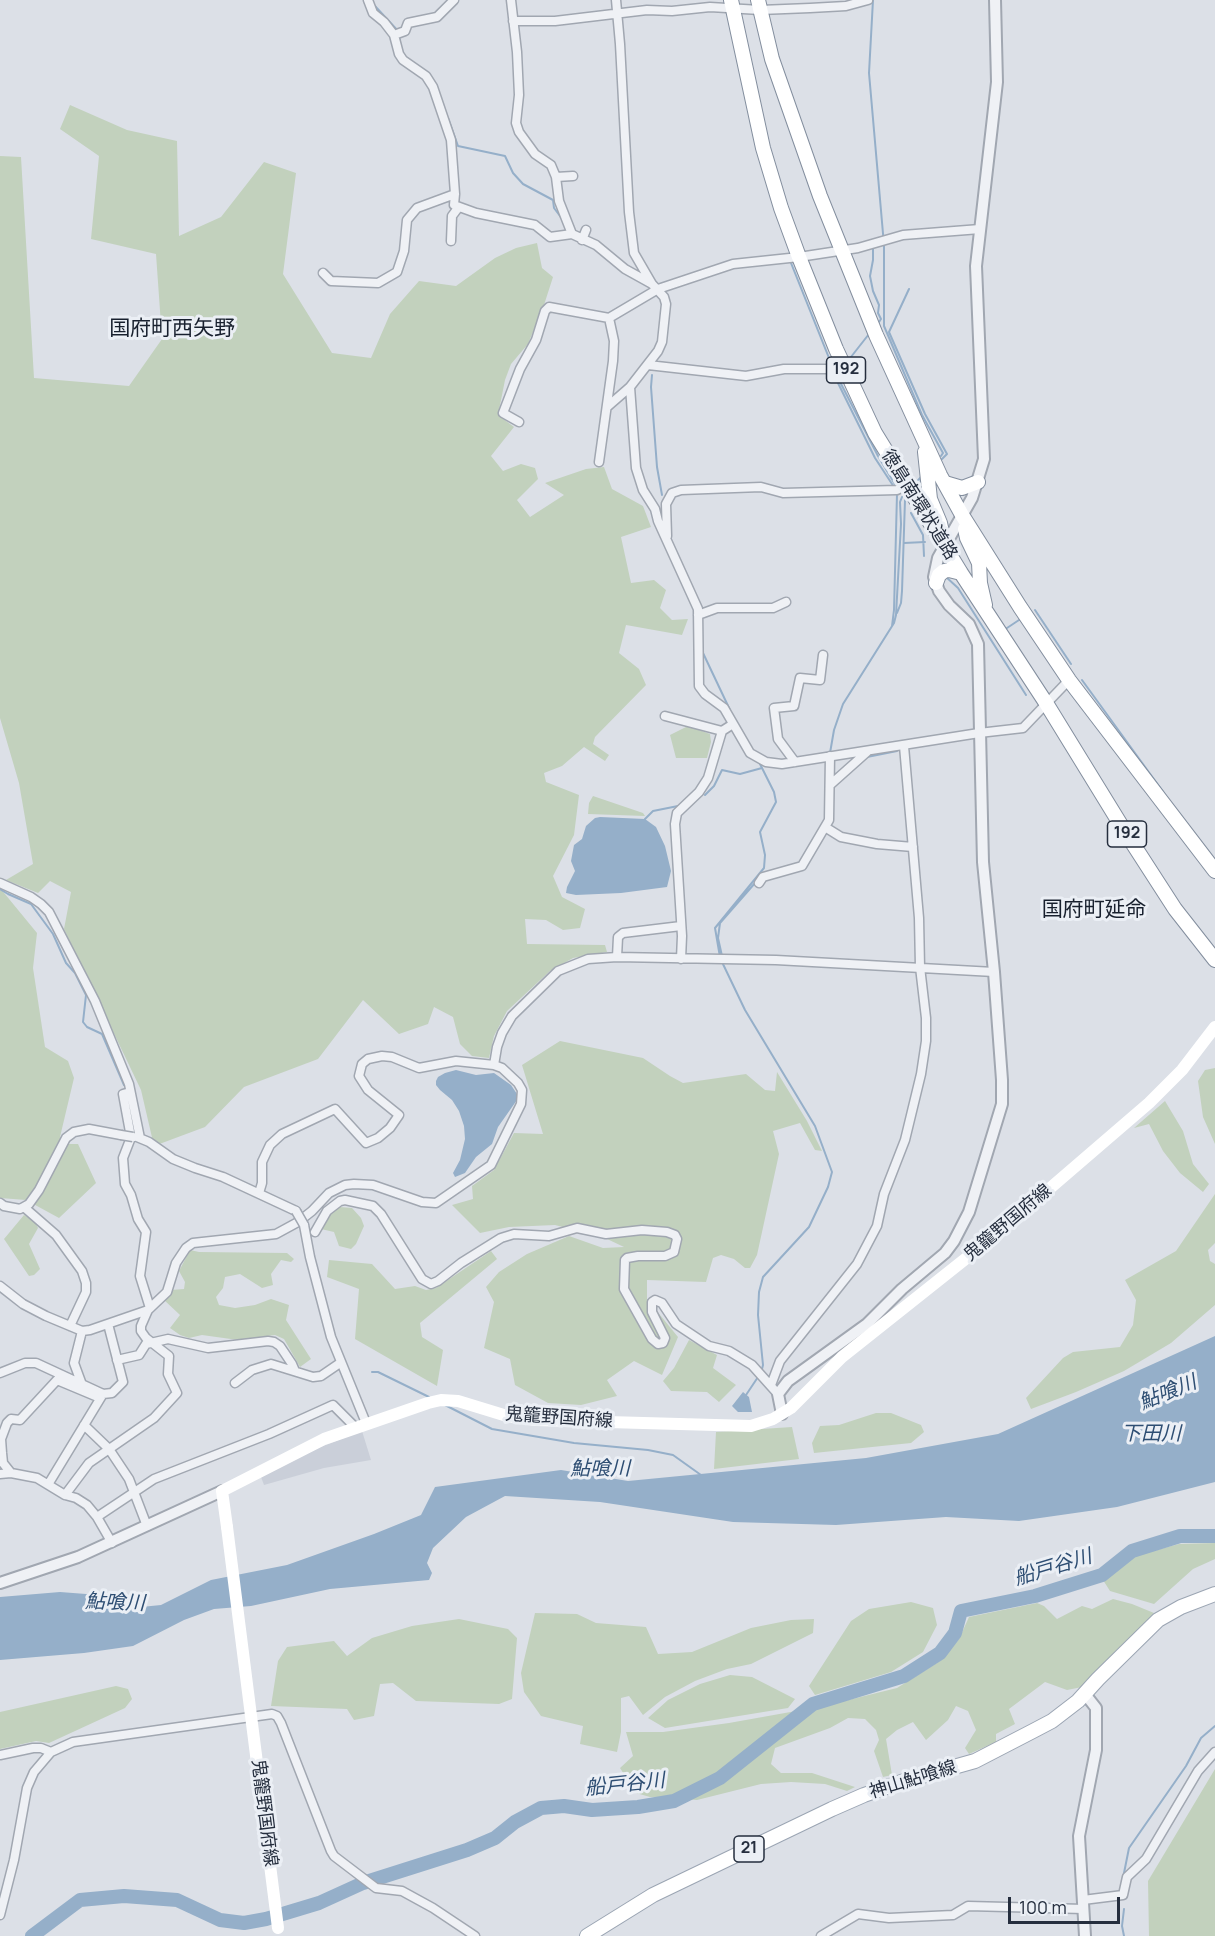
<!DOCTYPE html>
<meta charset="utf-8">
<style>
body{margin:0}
#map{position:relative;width:1215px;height:1936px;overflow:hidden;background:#dce0e7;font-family:Manrope,sans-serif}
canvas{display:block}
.scale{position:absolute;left:1008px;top:1897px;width:112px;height:27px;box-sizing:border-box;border:3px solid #252e3e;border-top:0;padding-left:8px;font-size:18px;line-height:21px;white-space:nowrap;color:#252e3e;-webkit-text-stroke:4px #ebeff5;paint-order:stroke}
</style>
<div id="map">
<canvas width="1215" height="1936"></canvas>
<div class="scale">100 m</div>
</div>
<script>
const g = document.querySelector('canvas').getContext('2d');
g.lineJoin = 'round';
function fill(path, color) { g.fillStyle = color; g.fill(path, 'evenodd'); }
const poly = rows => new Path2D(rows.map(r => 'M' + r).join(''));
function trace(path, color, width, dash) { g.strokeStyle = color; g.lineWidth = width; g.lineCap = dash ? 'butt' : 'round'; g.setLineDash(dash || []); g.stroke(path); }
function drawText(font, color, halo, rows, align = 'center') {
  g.font = font + ' Manrope,"Noto Sans JP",sans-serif'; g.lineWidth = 6; g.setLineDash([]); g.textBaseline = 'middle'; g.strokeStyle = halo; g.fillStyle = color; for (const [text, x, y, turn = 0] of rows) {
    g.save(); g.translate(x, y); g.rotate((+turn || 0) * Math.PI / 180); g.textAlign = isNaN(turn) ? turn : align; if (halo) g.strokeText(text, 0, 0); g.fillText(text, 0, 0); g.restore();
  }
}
fill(poly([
 [362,1431,371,1460,324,1468,264,1485,261,1477,318,1448]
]), '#cacfd9');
fill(poly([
 [70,105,127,130,177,141,179,236,221,217,264,162,296,173,283,274,332,353,371,358,390,314,419,281,456,286,495,258,516,248,537,243,542,268,553,277,544,305,528,344,511,364,505,380,498,415,514,427,491,456,503,471,521,464,535,468,538,479,517,500,530,517,564,495,545,483,586,469,604,467,612,489,643,506,651,527,621,537,631,583,654,580,666,590,660,608,672,620,688,619,682,635,626,625,619,653,639,669,646,685,595,737,593,744,609,755,605,761,584,747,562,766,544,773,546,782,579,795,574,835,553,876,562,897,585,909,580,928,563,930,546,920,525,919,527,944,605,945,607,952,573,958,550,971,507,1011,494,1036,489,1058,472,1056,460,1044,453,1017,434,1007,428,1024,399,1034,363,1000,318,1059,244,1087,205,1127,154,1146,141,1090,64,929,71,892,50,881,38,893,6,880,33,864,19,783,0,718,0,156,21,157,34,378,129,386,162,339,156,254,91,239,99,156,60,129],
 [688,726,710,734,711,742,707,758,676,758,670,735],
 [593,796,643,813,645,816,588,814,589,803],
 [0,888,37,933,33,968,45,1047,68,1061,74,1078,60,1137,67,1144,78,1144,96,1183,59,1218,26,1200,0,1198],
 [560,1041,643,1058,670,1076,683,1083,746,1074,765,1090,775,1091,777,1072,807,1121,822,1151,815,1150,800,1123,773,1131,779,1154,757,1255,750,1268,745,1268,734,1259,721,1255,713,1258,706,1282,647,1280,647,1299,678,1337,662,1375,634,1361,607,1380,617,1396,581,1405,548,1403,515,1385,510,1359,484,1348,494,1302,486,1287,499,1272,527,1254,569,1236,603,1248,624,1247,605,1238,555,1225,509,1227,480,1233,452,1205,473,1199,472,1186,494,1170,514,1133,543,1134,522,1065],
 [1215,1068,1215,1144,1203,1117,1198,1081,1205,1070],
 [1165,1101,1183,1131,1193,1164,1209,1184,1203,1192,1180,1173,1163,1151,1149,1124,1134,1128],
 [1215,1194,1215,1243,1208,1250,1210,1261,1215,1264,1215,1305,1171,1343,1124,1371,1076,1392,1031,1409,1026,1398,1063,1358,1073,1352,1120,1347,1133,1325,1136,1300,1125,1280,1176,1251],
 [340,1207,352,1208,361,1218,364,1226,356,1244,351,1249,339,1246,334,1232,321,1229,329,1213],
 [24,1215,35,1222,38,1228,29,1244,40,1269,34,1275,29,1276,4,1239],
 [190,1250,199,1252,287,1253,294,1259,291,1262,281,1260,271,1274,273,1285,262,1288,240,1274,225,1277,223,1288,216,1297,219,1305,235,1308,255,1305,271,1299,289,1305,286,1320,311,1359,300,1367,284,1339,275,1335,238,1340,202,1335,189,1338,180,1335,170,1328,180,1315,163,1299,171,1290,184,1289,185,1282,179,1271],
 [491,1251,497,1259,420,1323,422,1337,443,1350,437,1386,355,1339,359,1289,327,1277,329,1260,372,1264,395,1289,415,1286,426,1290,436,1288],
 [689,1340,717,1355,713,1368,736,1385,719,1402,707,1392,671,1391,663,1381,674,1368],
 [876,1413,891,1413,921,1425,924,1432,911,1443,814,1453,812,1443,820,1426,839,1425],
 [792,1427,799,1459,714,1469,716,1432],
 [1215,1543,1215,1559,1193,1569,1154,1604,1110,1591,1103,1580,1135,1556,1179,1544],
 [1113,1599,1132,1604,1154,1613,1082,1687,1067,1690,1045,1682,1009,1709,1015,1724,996,1734,996,1742,969,1754,965,1748,976,1730,968,1711,956,1706,948,1720,926,1740,913,1722,897,1730,886,1739,892,1775,883,1777,874,1751,879,1740,876,1730,865,1719,848,1718,830,1728,775,1748,771,1764,781,1773,812,1773,855,1787,847,1791,825,1784,791,1782,761,1784,697,1800,650,1797,636,1793,620,1768,633,1756,626,1732,663,1732,729,1723,824,1706,897,1688,940,1661,959,1639,969,1617,1037,1603,1044,1606,1057,1619,1082,1606,1092,1609],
 [911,1602,933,1608,937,1625,923,1652,891,1672,815,1695,809,1686,851,1621,869,1609],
 [535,1613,577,1614,596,1623,646,1627,658,1654,692,1652,751,1628,791,1620,814,1619,813,1633,751,1664,727,1669,695,1681,665,1697,643,1715,629,1696,621,1698,621,1732,617,1752,580,1744,583,1726,541,1716,524,1692,521,1673],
 [459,1619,508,1629,517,1638,512,1699,499,1704,416,1701,393,1683,380,1684,374,1716,354,1720,347,1709,271,1706,278,1661,287,1647,334,1641,347,1656,372,1638,412,1626],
 [730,1675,752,1677,795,1699,788,1708,665,1728,648,1718,668,1700,700,1684],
 [116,1686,128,1689,132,1699,125,1708,49,1743,36,1741,0,1749,0,1712],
 [1215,1769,1215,1936,1149,1936,1148,1881]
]), '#c2d1bd');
fill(poly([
 [600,817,645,819,656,827,665,846,671,871,667,887,621,893,576,895,566,893,567,887,575,871,571,861,574,845,582,839,586,826,595,818],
 [456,1070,476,1075,494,1073,511,1085,517,1094,517,1100,498,1127,492,1144,476,1157,465,1173,455,1177,453,1173,460,1160,465,1139,464,1126,459,1111,452,1100,440,1090,436,1085,436,1081,438,1077,445,1073],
 [1215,1336,1215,1482,1117,1507,1019,1521,946,1517,836,1525,733,1522,600,1502,505,1496,466,1517,433,1548,427,1563,432,1573,429,1580,330,1589,251,1606,214,1609,184,1620,133,1646,84,1653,0,1660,0,1597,60,1592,99,1595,131,1608,161,1605,211,1580,287,1565,374,1534,421,1515,435,1487,561,1470,628,1481,866,1458,998,1434],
 [743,1392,749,1397,752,1412,738,1412,732,1406]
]), '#95afc9');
trace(poly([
 [873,0,869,73,884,245,884,326,922,415,943,453,941,456],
 [374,5,399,32,400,44],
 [448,118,458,146,505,156,513,173,523,184,553,200,554,208,563,220],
 [873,248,873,260,870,276,873,291,879,305,878,313,881,319,879,322],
 [791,263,831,363],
 [909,289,889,332,925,414,947,454,942,459],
 [847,362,869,334],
 [652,375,651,387,657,467,662,495],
 [835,377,875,458,894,487],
 [838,378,878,456,896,486],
 [914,485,921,477],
 [915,488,922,480],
 [911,513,923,535,924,556],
 [904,543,925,542],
 [945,576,958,588,1026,695],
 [1035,610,1071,664],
 [897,613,901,603,902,591,905,500],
 [892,626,894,610,897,494],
 [1004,630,1022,618],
 [703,653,730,710],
 [1082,680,1164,793],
 [830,753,834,730,843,704,894,623,896,615,901,524,900,502,902,497],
 [867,757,897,751],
 [705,795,714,786,722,770,740,774,762,768],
 [645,819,653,811,678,806],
 [0,889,8,894,31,904,53,934,66,963,75,973,86,995,83,1022,87,1027,102,1034,124,1085],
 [722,956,718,938,720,923,755,883],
 [720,957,715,928,764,868,765,855,760,832,776,802,774,792,759,762],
 [722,962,745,1010,815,1126,832,1172,828,1187,809,1227,763,1277,759,1292,758,1315,763,1365,761,1373],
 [372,1372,378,1372,429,1397],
 [746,1395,758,1377],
 [445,1405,492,1429,574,1443,648,1450,673,1455,701,1475],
 [1123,1878,1129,1848,1186,1766,1201,1738,1215,1726],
 [1124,1909,1122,1926,1124,1936]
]), '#95afc9', 2);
trace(poly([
 [32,1936,80,1900,124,1896,177,1900,220,1920,244,1923,266,1919,319,1903,363,1883,467,1850,495,1838,515,1822,541,1808,564,1806,592,1810,638,1807,674,1801,720,1778,813,1704,904,1676,940,1653,955,1633,961,1611,1035,1596,1102,1575,1132,1551,1180,1536,1215,1536]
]), '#95afc9', 14);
const minor = poly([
 [368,0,373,13,384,22,394,35,399,54,403,60,426,76,433,87,451,140,455,194,454,205,476,213,535,225,550,237,572,234],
 [511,0,517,52,519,95,516,123,519,132,535,154,551,165,556,177,559,201,572,234,596,245,625,269,652,284,664,297,666,304,662,342,658,351,630,387,636,468,643,490,655,509,658,521,698,609,699,686,705,694,724,708,750,753,766,762,782,764,979,733,1023,728,1069,680],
 [616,0,620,44,629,212,634,253,652,284],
 [513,21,555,21,647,10,672,11,710,7,760,10,810,8,846,6,868,0],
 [394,35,405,31,408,23,437,17,454,0],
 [556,177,573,176],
 [582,240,586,230],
 [451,241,452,216,458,208],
 [323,273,331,281,378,283,397,272,404,251,407,220,417,208,455,194],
 [648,365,746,376,784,369,831,369,844,366],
 [607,407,630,387],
 [519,422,503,413,520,369,536,340,545,311,549,307,609,318,658,289,733,264,799,257,858,248,903,235,980,229],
 [599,462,613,361,614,341,609,318],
 [667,536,666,504,672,493,681,490,761,487,783,493,897,490,907,485],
 [698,615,717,608,773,608,786,602],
 [665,716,722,731],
 [795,762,778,739,774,708,794,706,800,678,820,680,823,655],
 [830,785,867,752],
 [825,827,841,837,877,844,913,847],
 [0,883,31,897,41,904,49,912,95,1001,129,1084,140,1138],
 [759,883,763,877,802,866,829,820,830,756],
 [617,957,618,937,623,933,681,926],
 [681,959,682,936,675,824,677,813,699,792,708,778,722,731,733,724],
 [494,1065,497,1047,502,1033,512,1016,558,971,588,959,617,957,776,960,994,972],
 [130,1092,123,1094,130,1132,130,1140,123,1158,125,1184,131,1195,138,1219,146,1232,140,1276,150,1308],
 [137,1137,149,1142,173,1159,195,1168,223,1177,296,1211],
 [0,1203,4,1206,20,1209,29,1204,39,1190,66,1138,74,1132,89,1129,121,1135],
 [25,1208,56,1235,82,1271,86,1283,86,1292,70,1326],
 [304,1225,310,1257,331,1337,366,1423],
 [315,1232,327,1211,340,1201,345,1200,373,1206,381,1214,422,1279,431,1284,438,1281,461,1263,501,1238,514,1234,549,1236,577,1228,606,1234,642,1230,667,1232,675,1235,677,1239,674,1252,665,1256,638,1256,627,1258,625,1260,624,1289,652,1339,658,1344,663,1343,665,1338,652,1312,652,1302,655,1300,662,1303,676,1324,709,1346,729,1351,752,1365,778,1394],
 [0,1286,23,1304,46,1316,82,1331,90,1330,148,1310,167,1292,176,1263,186,1248,193,1243,276,1234,298,1222,312,1211,329,1193,345,1185,354,1184,373,1185,422,1202,436,1203,491,1165,521,1104,522,1090,518,1083,502,1068,494,1065,456,1061,419,1068,392,1057,382,1056,368,1059,362,1064,359,1076,368,1090,399,1115,390,1128,378,1138,366,1143,335,1109,282,1134,270,1145,262,1162,262,1183,259,1193],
 [117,1360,139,1355,146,1344,168,1339,208,1348,268,1341,274,1342,280,1346,292,1364,295,1371],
 [0,1373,25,1363,36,1363,103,1394,49,1483],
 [81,1382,74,1363,82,1331],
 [235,1383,252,1370,271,1364,313,1377,321,1376,340,1363],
 [771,1385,780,1361,857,1264,877,1226,884,1194,905,1140,921,1074,926,1041,926,1018,920,967,919,918,904,746],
 [103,1394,112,1393,123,1382,108,1324],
 [84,1425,109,1449,129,1479,147,1526],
 [11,1473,3,1463,2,1453,1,1439,7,1423,11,1419,20,1420,57,1380,100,1398],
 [0,1474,11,1473,37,1478,65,1495,76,1498,87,1505,97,1517,112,1543],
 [65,1495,89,1463,154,1418,177,1393,168,1374,169,1356,146,1338,141,1331,141,1326,148,1310],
 [97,1517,154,1479,269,1434,333,1405,355,1427],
 [0,1755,33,1748,41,1748,51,1752],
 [1083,1900,1123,1895,1127,1877,1146,1859,1198,1771,1215,1752],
 [0,1915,14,1860,27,1788,34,1772,51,1752,73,1742,272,1714,277,1716,281,1723,331,1851,334,1856,376,1888,402,1891,433,1908,475,1936],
 [821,1936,858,1914,889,1918,953,1915,968,1906,1084,1909]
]);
const tertiary = poly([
 [782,1414,778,1394,788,1381,867,1324,902,1289,945,1253,954,1241,969,1212,1002,1104,1002,1080,994,972,983,862,978,644,969,624,949,605,939,591,934,577,938,558,972,498,984,459,976,266,997,82,995,0],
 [0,1583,78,1557,222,1491],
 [1085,1694,1096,1708,1096,1750,1079,1836,1085,1936]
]);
const primary = poly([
 [587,1936,653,1895,832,1809,864,1795,904,1781,975,1761,1033,1731,1052,1721,1078,1701,1098,1679,1158,1620,1181,1607,1215,1594]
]);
const trunk = poly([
 [731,0,763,148,781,208,799,257,836,349,875,433,961,573,1046,703,1124,830,1175,909,1215,960],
 [758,0,772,59,820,196,876,335,940,475,962,515,1020,607,1069,680,1215,871],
 [925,452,930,499,940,523,942,532],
 [945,483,962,488,978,482],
 [965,529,967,538,979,563,980,583,985,605],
 [936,583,939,575,944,571,949,570,961,573]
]);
trace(minor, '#a1a7b1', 11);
trace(tertiary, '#a1a7b1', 14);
trace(primary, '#9ba5b3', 16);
trace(trunk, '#838e9e', 16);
trace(minor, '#eff1f5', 8);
trace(tertiary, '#eff1f5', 10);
trace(poly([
 [227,1527,222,1491,324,1439,428,1403,441,1400,458,1401,507,1416,536,1420,751,1426,773,1419,791,1408,842,1357,998,1233,1149,1103,1182,1070,1215,1027]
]), '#fff', 12);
trace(primary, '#fff', 14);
trace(trunk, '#fff', 14);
const minorBridge = poly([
 [121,1135,133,1137],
 [296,1211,304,1225]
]);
trace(minorBridge, '#a1a7b1', 11, []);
trace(minorBridge, '#eff1f5', 8);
trace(poly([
 [227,1527,278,1928]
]), '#fff', 12);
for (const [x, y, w] of [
 [846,370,39],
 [1127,834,39],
 [749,1849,30]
]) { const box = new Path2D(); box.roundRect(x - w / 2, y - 13, w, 26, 4.5); g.fillStyle = '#ebeff5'; g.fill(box); trace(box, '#252e3e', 1.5); }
drawText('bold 16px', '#252e3e', null, [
 ["192",846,370],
 ["192",1127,834],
 ["21",749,1849]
]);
drawText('18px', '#252e3e', '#ebeff5', [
 ["徳島南環状道路",919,505,58],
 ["鬼籠野国府線",1008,1223,-40],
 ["鬼籠野国府線",559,1418,4],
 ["神山鮎喰線",913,1780,-17],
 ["鬼籠野国府線",264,1813,83]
]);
drawText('italic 20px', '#2e4e73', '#ebeff5', [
 ["鮎喰川",1168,1393,-22],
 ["下田川",1151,1434],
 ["鮎喰川",600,1469],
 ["船戸谷川",1053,1568,-17],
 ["鮎喰川",115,1603,2],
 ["船戸谷川",625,1785,-6]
]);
drawText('21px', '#18202e', '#ebeff5', [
 ["国府町西矢野",172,329],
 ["国府町延命",1094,910]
]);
</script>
